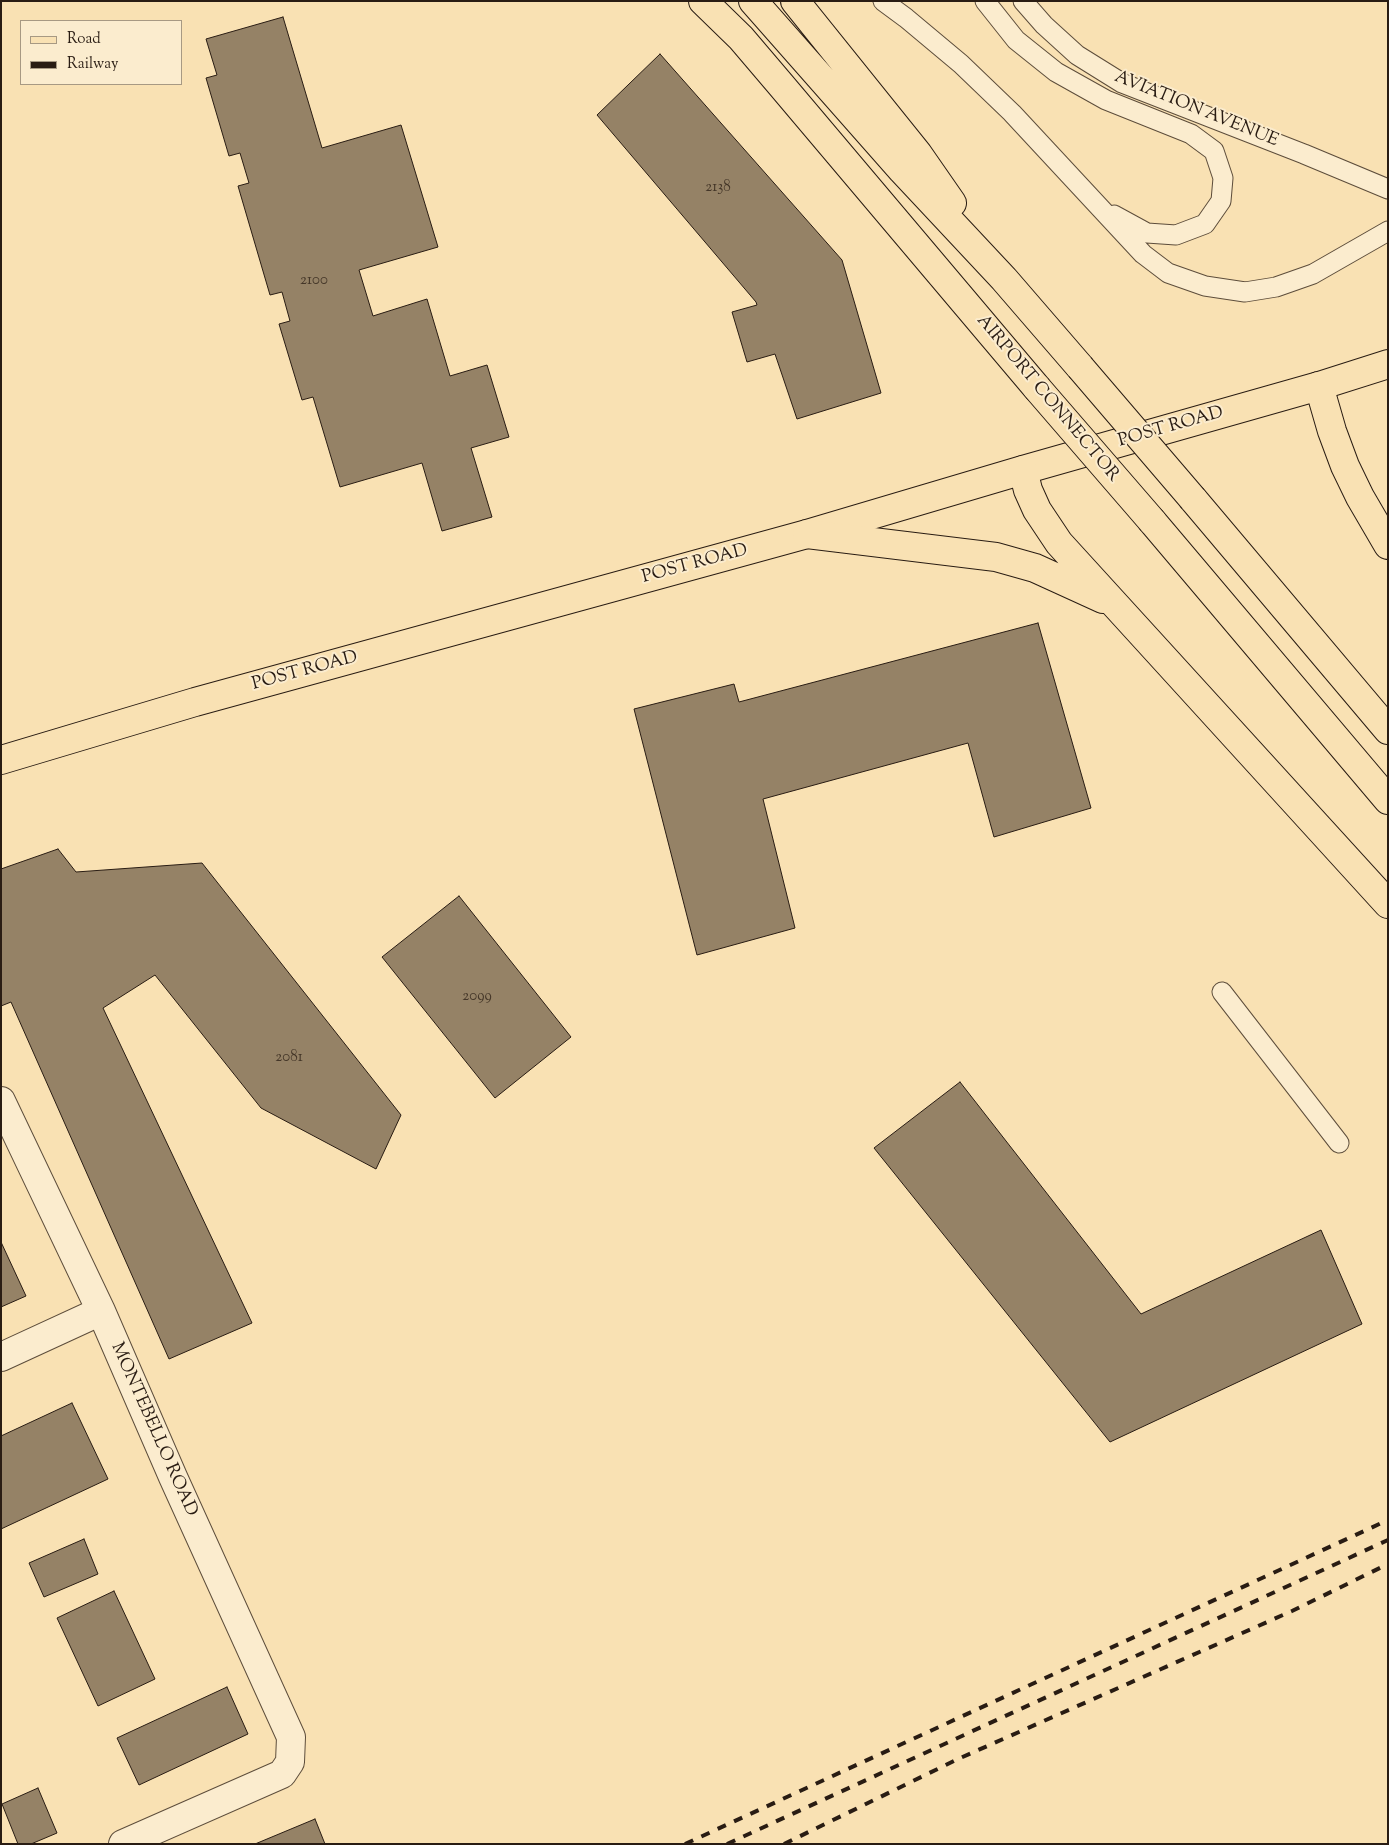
<!DOCTYPE html>
<style>
body{margin:0}
#map{position:relative;width:1389px;height:1845px;overflow:hidden;background:#f9e1b3;font-family:"Sorts Mill Goudy",serif}
canvas{display:block}
.frame{position:absolute;inset:0;border:2px solid #291c13;pointer-events:none}
.legend{position:absolute;left:20px;top:20px;width:162px;height:65px;box-sizing:border-box;background:#fbecce;border:1px solid #a79983;margin:0;padding:6px 9px;list-style:none;font-size:15px;color:#291c13}
.legend li{display:flex;align-items:center;gap:10px;height:25px}
.legend b{width:25px;border:1px solid #a79983}
</style>
<div id="map">
<canvas width="1389" height="1845"></canvas>
<div class="frame"></div>
<ul class="legend">
<li><b style="height:6px;background:#f9e1b3"></b>Road</li>
<li><b style="height:6px;background:#291c13"></b>Railway</li>
</ul>
</div>
<script>
const g = document.querySelector('canvas').getContext('2d');
g.lineJoin = 'round';
function fill(path, color) { g.fillStyle = color; g.fill(path, 'evenodd'); }
const poly = rows => new Path2D(rows.map(r => 'M' + r).join(''));
function trace(path, color, width, dash) { g.strokeStyle = color; g.lineWidth = width; g.lineCap = dash ? 'butt' : 'round'; g.setLineDash(dash || []); g.stroke(path); }
function drawText(font, color, halo, rows, align = 'center') {
  g.font = font + ' "Sorts Mill Goudy",serif'; g.lineWidth = 4; g.setLineDash([]); g.textBaseline = 'middle'; g.strokeStyle = halo; g.fillStyle = color; for (const [text, x, y, turn = 0] of rows) {
    g.save(); g.translate(x, y); g.rotate((+turn || 0) * Math.PI / 180); g.textAlign = isNaN(turn) ? turn : align; if (halo) g.strokeText(text, 0, 0); g.fillText(text, 0, 0); g.restore();
  }
}
const building = poly([
 [283,17,322,148,401,125,438,247,359,270,373,316,427,299,450,376,487,365,509,437,471,448,492,517,442,531,422,463,340,487,313,397,302,400,279,324,290,321,282,292,270,295,238,186,249,183,240,153,229,156,206,78,217,75,206,39,283,17],
 [660,54,842,260,881,393,797,419,775,354,747,362,732,312,757,305,756,302,597,115,660,54],
 [1038,623,1091,808,994,837,968,743,763,799,795,928,697,955,634,709,734,684,739,702,1038,623],
 [58,849,76,872,202,863,401,1115,376,1169,261,1108,155,975,103,1008,252,1323,169,1359,11,1002,1,1006,1,869,58,849],
 [459,896,571,1037,495,1098,382,957,459,896],
 [960,1082,1141,1314,1321,1230,1362,1324,1110,1442,874,1148,960,1082],
 [1,1242,26,1296,1,1307,1,1242],
 [72,1403,108,1479,1,1529,1,1436,72,1403],
 [84,1539,98,1574,44,1597,29,1563,84,1539],
 [114,1591,155,1679,98,1706,57,1618,114,1591],
 [227,1687,248,1734,139,1785,117,1738,227,1687],
 [38,1788,57,1833,31,1844,18,1844,2,1804,38,1788],
 [315,1819,325,1844,255,1844,315,1819]
]);
fill(building, '#958266');
trace(building, '#291c13', 1);
const service = poly([
 [883,1,906,18,961,64,1012,113,1143,254,1168,273,1205,286,1245,292,1276,287,1313,274,1388,231],
 [985,1,1016,40,1056,72,1106,100,1191,134,1214,151,1223,178,1221,201,1205,224,1176,235,1147,233,1114,215],
 [1023,1,1044,25,1077,55,1122,83,1304,154,1388,189],
 [1222,992,1339,1143]
]);
const minor = poly([
 [1,1101,101,1311,173,1477,291,1737,290,1762,282,1774,123,1844],
 [1,1357,101,1311]
]);
const primary = poly([
 [1,760,195,702,807,534,1023,470,1319,386,1388,364]
]);
const motorway = poly([
 [703,1,741,38,781,85,1037,388],
 [753,1,902,170,1004,279,1080,367],
 [795,1,918,154,952,203],
 [1319,386,1332,431,1345,466,1360,497,1388,545],
 [1023,470,1028,490,1037,510,1059,543,1388,904],
 [1193,499,1388,730],
 [1152,521,1388,800],
 [807,534,996,557,1035,568,1103,599]
]);
trace(service, '#5d4d3b', 21);
trace(minor, '#5d4d3b', 30);
trace(primary, '#291c13', 30);
trace(motorway, '#291c13', 30);
trace(service, '#fbecce', 19);
trace(minor, '#fbecce', 28);
trace(primary, '#f9e1b3', 28);
trace(motorway, '#f9e1b3', 28);
trace(poly([
 [685,1844,1388,1520],
 [727,1844,1388,1540],
 [784,1844,958,1759,1292,1611,1388,1564]
]), '#291c13', 4, [9, 9]);
const motorwayBridge = poly([
 [1080,367,1193,499],
 [1037,388,1152,521]
]);
trace(motorwayBridge, '#291c13', 30, []);
trace(motorwayBridge, '#f9e1b3', 28);
drawText('15px', '#443628', null, [
 ["2138",718,188],
 ["2100",314,281],
 ["2099",477,997],
 ["2081",289,1058]
]);
drawText('18px', '#291c13', '#fbecce', [
 ["AVIATION AVENUE",1196,110,22],
 ["AIRPORT CONNECTOR",1047,399,50],
 ["POST ROAD",1171,428,-16],
 ["POST ROAD",695,565,-15],
 ["POST ROAD",305,672,-15],
 ["MONTEBELLO ROAD",153,1430,66]
]);
</script>
